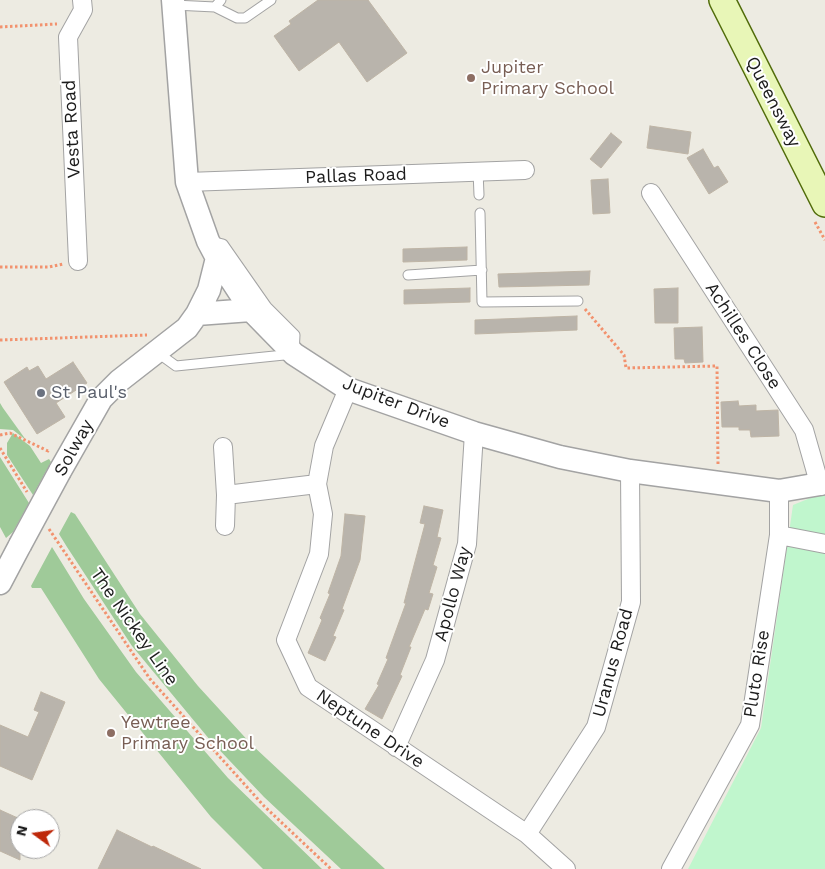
<!DOCTYPE html>
<style>
body{margin:0}
#map{position:relative;width:825px;height:869px;overflow:hidden;background:#edebe2;font-family:"Work Sans",sans-serif}
canvas{display:block}
.north{position:absolute;left:10px;top:809px;width:50px;height:50px;box-sizing:border-box;background:#fff;border:1px solid #a4a4a4;border-radius:50%;rotate:284deg;font-size:14px;font-weight:700;line-height:20px;text-align:center;color:#1c1c1c}
.north::after{content:'';display:block;margin:auto;width:18px;height:22px;background:#be280a;clip-path:polygon(50% 0,100% 100%,50% 72%,0 100%)}
</style>
<div id="map">
<canvas width="825" height="869"></canvas>
<div class="north">N</div>
</div>
<script>
const g = document.querySelector('canvas').getContext('2d');
g.lineJoin = 'round';
function fill(path, color) { g.fillStyle = color; g.fill(path, 'evenodd'); }
const poly = rows => new Path2D(rows.map(r => 'M' + r).join(''));
function trace(path, color, width, dash) { g.strokeStyle = color; g.lineWidth = width; g.lineCap = dash ? 'butt' : 'round'; g.setLineDash(dash || []); g.stroke(path); }
function drawText(font, color, halo, rows, align = 'center') {
  g.font = font + ' "Work Sans",sans-serif'; g.lineWidth = 4; g.setLineDash([]); g.textBaseline = 'middle'; g.strokeStyle = halo; g.fillStyle = color; for (const [text, x, y, turn = 0] of rows) {
    g.save(); g.translate(x, y); g.rotate((+turn || 0) * Math.PI / 180); g.textAlign = isNaN(turn) ? turn : align; if (halo) g.strokeText(text, 0, 0); g.fillText(text, 0, 0); g.restore();
  }
}
fill(poly([
 [0,403,3,408,26,440,13,430,0,429],
 [13,433,30,446,41,463,49,459,51,462,33,495,7,455,7,443],
 [0,457,29,503,13,532,6,538,0,527],
 [71,512,75,514,140,614,198,686,252,745,385,869,341,869,264,797,210,740,132,646,67,547,59,534],
 [52,547,84,599,136,672,228,778,322,869,263,869,211,817,99,679,41,588,32,588,31,586]
]), '#9fca99');
fill(poly([
 [825,492,825,869,688,869,761,728,793,505]
]), '#c0f6cd');
const building = poly([
 [318,0,368,0,407,53,367,82,339,42,299,71,274,36,291,24,289,21,318,0],
 [650,126,691,132,688,154,647,148,650,126],
 [611,133,622,142,601,168,590,159,611,133],
 [703,149,714,168,718,166,728,182,709,194,687,158,703,149],
 [608,179,610,213,593,214,591,180,608,179],
 [467,247,467,260,403,262,403,249,467,247],
 [590,271,589,285,499,287,498,274,590,271],
 [470,288,470,302,404,304,404,290,470,288],
 [678,288,678,323,655,323,654,289,678,288],
 [577,316,577,330,475,334,475,320,577,316],
 [702,327,703,362,685,363,684,359,675,359,674,328,702,327],
 [73,362,87,383,56,403,65,417,37,434,4,382,27,367,29,371,38,366,46,379,73,362],
 [738,401,739,406,756,405,756,411,778,410,779,436,751,437,750,430,739,430,739,427,722,427,721,402,738,401],
 [424,506,443,510,437,537,441,538,433,565,437,567,429,593,433,594,428,610,425,609,409,647,411,647,400,675,402,676,382,719,365,709,379,685,377,684,388,659,386,658,406,603,404,603,425,524,420,523,424,506],
 [345,514,365,516,360,560,342,609,344,610,333,636,336,637,325,661,308,653,322,620,320,618,330,594,328,593,341,556,345,514],
 [41,692,65,702,32,780,0,766,0,725,28,737,39,712,34,710,41,692],
 [0,810,20,819,20,860,0,851,0,810],
 [117,830,152,847,153,846,201,869,98,869,117,830]
]);
fill(building, '#b9b4ac');
trace(building, '#beb4a5', 1);
const service = poly([
 [221,0,215,7,237,18,245,18,271,0],
 [174,5,215,7],
 [478,171,479,195],
 [480,213,482,302,578,301],
 [408,275,482,270],
 [158,353,176,366,294,354,295,335,267,307,223,244,211,241]
]);
const minor = poly([
 [187,182,525,170],
 [651,193,804,430,820,486],
 [78,261,68,37,83,10,82,0],
 [348,389,324,446,317,484,323,514,319,554,286,640,308,687,527,834,566,869],
 [223,447,226,495,225,526],
 [226,495,317,484],
 [779,535,825,544],
 [396,747,435,660,467,544,474,433],
 [527,834,596,727,631,602,630,471],
 [671,869,750,725,779,535,779,491]
]);
const tertiary = poly([
 [173,0,187,182,208,241,217,258,251,310,294,354,348,389,474,433,560,457,630,471,779,491,825,483],
 [197,314,251,310],
 [60,471,101,399,119,381,187,328,197,314,209,290,217,258],
 [0,583,20,545]
]);
const secondary = poly([
 [722,0,825,204]
]);
trace(service, '#a3a3a3', 11);
trace(minor, '#a3a3a3', 20);
trace(tertiary, '#a3a3a3', 25);
trace(secondary, '#516c0a', 28);
trace(poly([
 [0,27,57,24],
 [815,222,825,240],
 [0,267,49,267,63,264],
 [585,309,624,355,626,368,717,366,718,464],
 [0,340,147,335],
 [0,435,10,433,48,451,49,449],
 [0,448,27,492],
 [49,529,150,679,264,806,331,869]
]), '#f2926e', 3, [2.5, 2.5]);
trace(service, '#fff', 9);
trace(minor, '#fff', 18);
trace(tertiary, '#fff', 22);
trace(secondary, '#e8f6b7', 25);
const tertiaryBridge = poly([
 [20,545,60,471]
]);
trace(tertiaryBridge, '#a3a3a3', 25, []);
trace(tertiaryBridge, '#fff', 22);
for (const [x, y, r, color] of [
 [471,78,5,"#8d6e63"],
 [41,393,5,"#6b7280"],
 [111,733,5,"#8d6e63"]
]) { const dot = new Path2D(); dot.arc(x, y, r, 0, 2 * Math.PI); g.fillStyle = color; g.fill(dot); trace(dot, '#fff', 2); }
drawText('18px', '#785e54', '#fff', [
 ["Jupiter",481,68],
 ["Primary School",481,89],
 ["Yewtree",121,723],
 ["Primary School",121,744]
], 'left');
drawText('18px', '#1c1c1c', '#fff', [
 ["Queensway",773,102,63],
 ["Vesta Road",72,129,-93],
 ["Pallas Road",356,176,-2],
 ["Achilles Close",743,336,57],
 ["Jupiter Drive",396,403,21],
 ["Solway",74,448,-61],
 ["Apollo Way",453,594,-75],
 ["The Nickey Line",134,627,55],
 ["Uranus Road",613,663,-75],
 ["Pluto Rise",757,674,-81],
 ["Neptune Drive",370,729,34]
]);
drawText('18px', '#5b616d', '#fff', [
 ["St Paul's",51,393]
], 'left');
</script>
